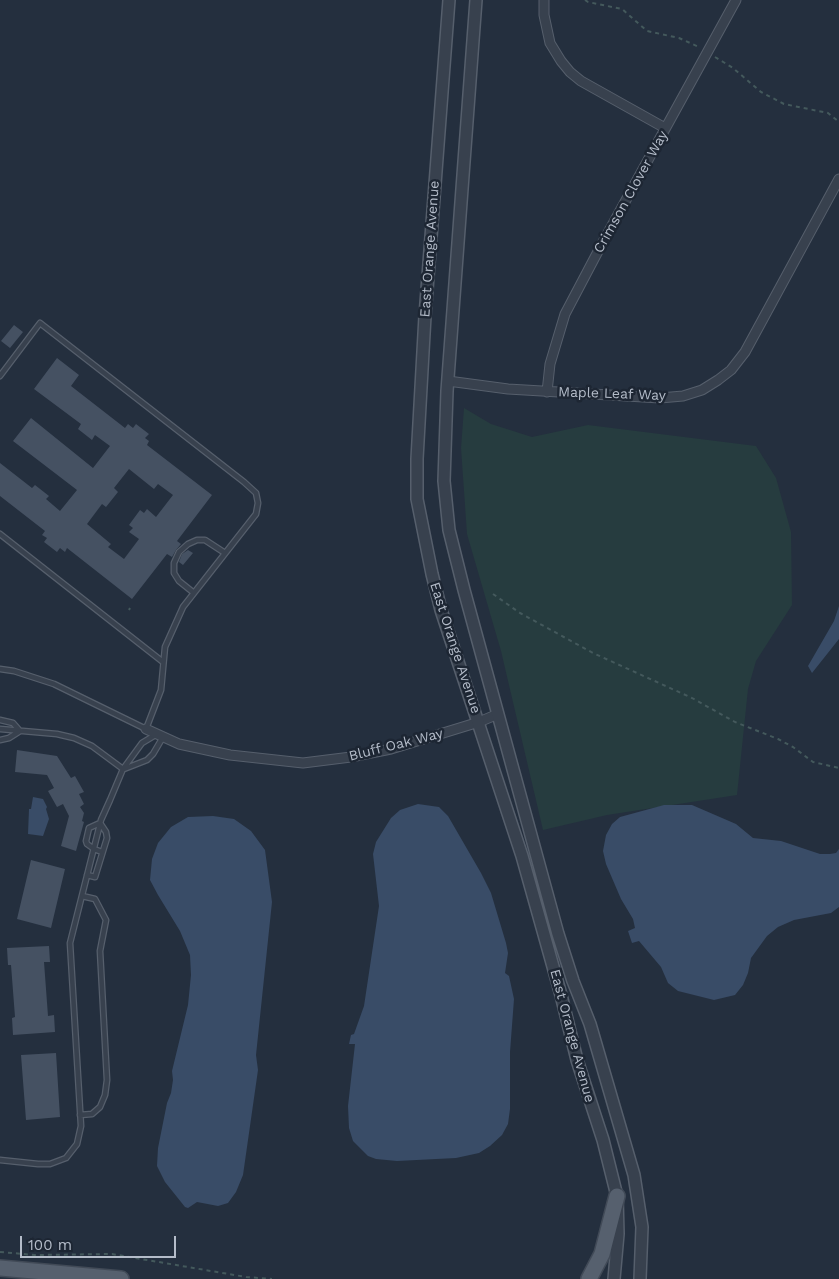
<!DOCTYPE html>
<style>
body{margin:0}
#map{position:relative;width:839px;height:1279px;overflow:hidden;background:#242f3e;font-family:"Work Sans",sans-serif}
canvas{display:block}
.scale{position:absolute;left:20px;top:1236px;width:156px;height:22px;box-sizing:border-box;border:2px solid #b4bcc9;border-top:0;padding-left:6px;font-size:15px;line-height:18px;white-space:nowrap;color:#b4bcc9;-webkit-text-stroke:4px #1d2633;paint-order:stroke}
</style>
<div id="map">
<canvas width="839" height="1279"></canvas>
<div class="scale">100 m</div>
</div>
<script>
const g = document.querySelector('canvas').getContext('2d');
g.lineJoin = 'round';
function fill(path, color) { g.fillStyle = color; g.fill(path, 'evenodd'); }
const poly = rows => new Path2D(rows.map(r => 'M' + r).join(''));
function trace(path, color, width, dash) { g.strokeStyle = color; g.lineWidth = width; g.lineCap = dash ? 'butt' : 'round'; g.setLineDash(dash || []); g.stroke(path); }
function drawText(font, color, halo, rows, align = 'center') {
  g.font = font + ' "Work Sans",sans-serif'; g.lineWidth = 5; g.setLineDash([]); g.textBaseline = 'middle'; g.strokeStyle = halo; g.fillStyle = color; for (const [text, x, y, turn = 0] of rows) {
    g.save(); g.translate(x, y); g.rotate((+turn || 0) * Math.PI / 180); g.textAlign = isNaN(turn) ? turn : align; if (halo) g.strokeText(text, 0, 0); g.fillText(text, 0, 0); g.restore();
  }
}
fill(poly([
 [464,408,491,424,532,437,588,425,756,446,776,478,791,532,792,605,756,661,748,689,737,795,607,815,543,830,501,651,467,534,461,448]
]), '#263c3f');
fill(poly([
 [839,606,839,639,812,673,808,666,834,621],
 [33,797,43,799,47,807,46,809,49,819,43,836,28,834,29,809,31,809],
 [418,804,439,807,448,816,481,873,491,893,506,943,508,953,505,973,509,976,514,999,510,1052,510,1109,508,1124,502,1135,490,1146,479,1153,456,1158,397,1161,376,1159,368,1156,353,1141,349,1128,348,1106,355,1044,349,1044,351,1035,354,1034,364,1006,379,906,373,854,376,842,391,818,400,810],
 [664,805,692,805,736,824,753,838,781,841,820,854,830,854,836,853,839,849,839,907,831,913,794,920,778,927,767,936,751,958,748,973,743,985,735,995,714,1000,678,991,668,983,661,967,639,941,632,943,628,931,635,928,633,919,621,899,606,864,603,851,606,835,612,824,620,817],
 [213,816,234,819,251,831,265,850,272,902,256,1055,258,1070,243,1175,236,1192,228,1203,218,1206,197,1202,188,1208,185,1207,165,1182,157,1166,158,1148,167,1103,171,1093,173,1080,172,1071,188,1005,191,975,190,955,180,931,158,895,150,880,152,859,158,843,171,827,188,817]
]), '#394c67');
fill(poly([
 [14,325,23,332,10,348,1,341],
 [57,358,79,375,71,386,125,428,128,424,133,428,136,424,149,434,145,438,149,441,147,445,212,495,177,541,181,544,176,550,172,557,167,554,132,599,67,548,65,552,60,548,57,552,44,542,47,538,42,535,45,531,0,496,0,463,32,488,35,485,49,496,46,499,60,511,77,490,13,441,31,418,93,468,110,446,95,435,92,440,78,429,81,424,34,389],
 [129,469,154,489,158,484,173,495,156,517,147,509,144,513,140,510,129,525,133,528,129,532,139,539,124,559,108,547,111,544,87,524,102,504,106,507,118,492,114,488],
 [188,550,193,553,183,565,179,562,182,554],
 [17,750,57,756,71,778,75,776,84,792,79,794,84,804,80,807,84,813,82,821,84,822,76,851,61,846,69,816,63,804,57,807,48,791,54,788,47,775,15,772],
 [31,860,65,869,51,928,17,919],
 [49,946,50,962,44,962,48,1016,54,1015,55,1032,13,1035,12,1018,15,1017,11,965,8,965,7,948],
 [56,1053,60,1117,26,1120,21,1055]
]), '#455162');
const service = poly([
 [0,376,40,323,244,482,256,493,258,503,256,514,183,607,165,647,161,690,146,729,54,684,14,671,0,669],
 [0,534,163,662],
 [194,593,179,581,174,573,174,563,179,552,188,544,197,540,205,540,225,553],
 [0,720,13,723,20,731,9,738,0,740],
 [0,729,57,734,74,738,92,746,123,769],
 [124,769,147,760,153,754,163,737],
 [87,875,95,877,107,838,106,832,100,823,89,828,86,841,87,844,94,849,102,852],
 [80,1115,92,1114,100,1107,105,1095,107,1080,100,951,106,920,95,899,82,896],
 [0,1160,38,1164,50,1164,66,1158,77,1144,81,1126,70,943,101,820,110,800,123,769,142,743,157,734]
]);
const minor = poly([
 [544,0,544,15,550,43,561,61,570,72,581,81,665,128],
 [448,381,508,389,660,398,683,396,702,390,718,380,731,370,745,352,839,179],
 [547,392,550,364,565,314,604,240,736,0],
 [146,729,179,744,230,755,303,763,351,757,391,749,479,722,498,714]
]);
const tertiary = poly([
 [449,0,425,316,417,459,417,499,432,574,441,610,522,856,561,995,577,1060,603,1140,617,1196,618,1234,614,1279],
 [476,0,447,391,444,481,449,530,464,590,558,934,573,981,590,1024,634,1175,642,1227,640,1279]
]);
const primary = poly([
 [0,1268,121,1279],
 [589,1279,602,1254,617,1196]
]);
trace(service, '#565f6c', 7);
trace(minor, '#565f6c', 11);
trace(tertiary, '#565f6c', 14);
trace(primary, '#414a57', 18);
trace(poly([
 [585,0,588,2,622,9,647,31,679,38,699,47],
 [715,57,733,68,761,92,784,104,828,113,839,122],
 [493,594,520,613,593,653,692,698,735,722,778,739,793,747,813,762,839,768],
 [129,610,130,608],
 [0,1252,35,1255,112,1254,246,1277,272,1279]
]), '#44595c', 2, [4, 4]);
trace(service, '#38414e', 4.5);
trace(minor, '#38414e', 9);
trace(tertiary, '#38414e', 11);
trace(primary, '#56606e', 15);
drawText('14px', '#b4bcc9', '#1d2633', [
 ["Crimson Clover Way",631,192,-61],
 ["East Orange Avenue",430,249,-86],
 ["Maple Leaf Way",612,394,2],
 ["East Orange Avenue",455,648,72],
 ["Bluff Oak Way",396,745,-14],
 ["East Orange Avenue",572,1036,75]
]);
</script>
